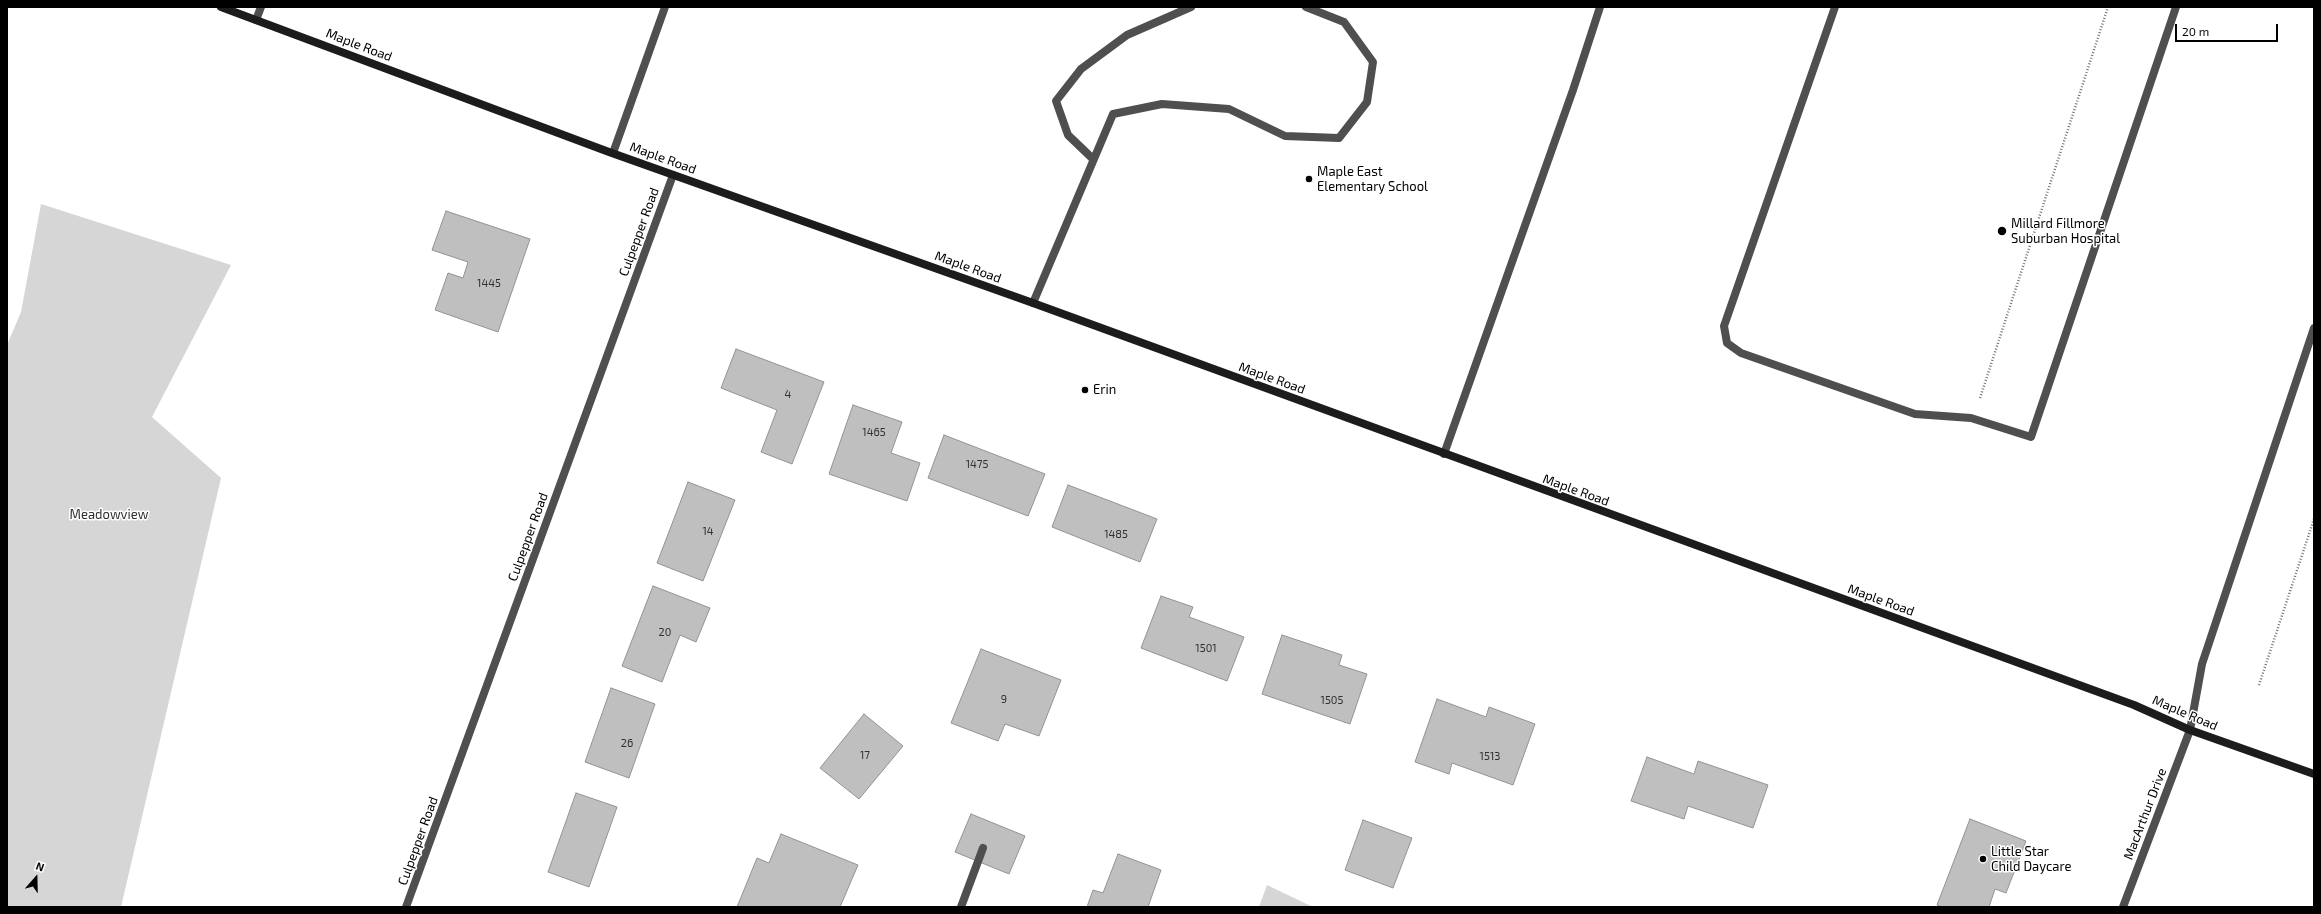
<!DOCTYPE html>
<style>
body{margin:0}
#map{position:relative;width:2321px;height:914px;overflow:hidden;background:#fff;font-family:"Exo 2",sans-serif}
canvas{display:block}
.frame{position:absolute;inset:0;border:8px solid #000;pointer-events:none}
.north{position:absolute;left:16px;top:858px;width:40px;height:40px;-webkit-text-stroke:3px #fff;paint-order:stroke;rotate:20deg;font-size:11px;font-weight:700;line-height:16px;text-align:center;color:#000}
.north::after{content:'';display:block;margin:auto;width:14px;height:18px;background:#000;clip-path:polygon(50% 0,100% 100%,50% 72%,0 100%)}
.scale{position:absolute;left:2175px;top:24px;width:103px;height:18px;box-sizing:border-box;border:2px solid #000;border-top:0;padding-left:5px;font-size:12px;line-height:14px;white-space:nowrap;color:#000;-webkit-text-stroke:3px #fff;paint-order:stroke}
</style>
<div id="map">
<canvas width="2321" height="914"></canvas>
<div class="frame"></div>
<div class="north">N</div>
<div class="scale">20 m</div>
</div>
<script>
const g = document.querySelector('canvas').getContext('2d');
g.lineJoin = 'round';
function fill(path, color) { g.fillStyle = color; g.fill(path, 'evenodd'); }
const poly = rows => new Path2D(rows.map(r => 'M' + r).join(''));
function trace(path, color, width, dash) { g.strokeStyle = color; g.lineWidth = width; g.lineCap = dash ? 'butt' : 'round'; g.setLineDash(dash || []); g.stroke(path); }
function drawText(font, color, halo, rows, align = 'center') {
  g.font = font + ' "Exo 2",sans-serif'; g.lineWidth = 3; g.setLineDash([]); g.textBaseline = 'middle'; g.strokeStyle = halo; g.fillStyle = color; for (const [text, x, y, turn = 0] of rows) {
    g.save(); g.translate(x, y); g.rotate((+turn || 0) * Math.PI / 180); g.textAlign = isNaN(turn) ? turn : align; if (halo) g.strokeText(text, 0, 0); g.fillText(text, 0, 0); g.restore();
  }
}
fill(poly([
 [41,204,231,265,152,417,221,478,121,907,7,907,7,345,21,312],
 [1267,885,1313,907,1259,907]
]), '#d6d6d6');
const building = poly([
 [446,211,530,239,498,332,435,310,448,273,463,278,468,262,432,250,446,211],
 [736,349,824,382,792,464,761,452,777,410,721,388,736,349],
 [853,405,902,422,891,453,920,463,907,501,829,474,853,405],
 [944,435,1045,474,1028,516,928,478,944,435],
 [688,482,735,500,703,581,657,563,688,482],
 [1068,485,1157,519,1140,562,1052,527,1068,485],
 [653,586,710,608,696,642,680,635,662,682,622,666,653,586],
 [1161,596,1193,607,1189,617,1244,637,1227,681,1141,648,1161,596],
 [1282,635,1342,655,1339,665,1367,674,1350,724,1262,694,1282,635],
 [981,649,1061,680,1039,736,1005,724,998,741,951,723,981,649],
 [611,688,655,704,629,778,585,762,611,688],
 [1437,699,1486,717,1489,707,1535,724,1513,785,1452,763,1449,774,1415,762,1437,699],
 [864,714,903,746,859,799,820,768,864,714],
 [1647,757,1694,774,1698,761,1768,785,1753,828,1688,806,1684,819,1631,801,1647,757],
 [576,793,617,807,589,887,548,872,576,793],
 [971,814,1025,836,1009,874,955,852,971,814],
 [1970,819,2026,841,2006,893,1995,889,1989,907,1942,907,1937,905,1970,819],
 [1363,820,1412,838,1393,888,1345,870,1363,820],
 [781,834,858,865,840,907,737,907,757,858,769,863,781,834],
 [1118,854,1161,870,1148,907,1087,907,1093,890,1103,893,1118,854]
]);
fill(building, '#bfbfbf');
trace(building, '#939393', 1);
trace(poly([
 [1980,398,2108,7],
 [2259,685,2314,519]
]), '#717171', 2.5, [1, 2]);
trace(poly([
 [1835,7,1724,326,1727,343,1741,353,1915,414,1971,418,2031,437,2176,7],
 [256,20,261,7],
 [613,153,665,7],
 [1093,159,1068,135,1056,101,1081,69,1127,35,1191,7],
 [1033,303,1113,114,1162,104,1229,109,1285,136,1339,138,1367,102,1373,62,1344,22,1306,7],
 [1444,454,1573,90,1600,7],
 [2190,730,2202,664,2314,328]
]), '#4f4f4f', 8);
trace(poly([
 [406,907,673,175],
 [961,907,983,848],
 [2123,907,2190,730]
]), '#4f4f4f', 8);
trace(poly([
 [221,7,609,152,1033,303,2134,705,2190,730,2314,774]
]), '#1c1c1c', 8);
for (const [x, y, r, color] of [
 [1309,179,4,"#000"],
 [2002,231,5,"#000"],
 [1085,390,4,"#000"],
 [1983,859,4,"#000"]
]) { const dot = new Path2D(); dot.arc(x, y, r, 0, 2 * Math.PI); g.fillStyle = color; g.fill(dot); trace(dot, '#fff', 1.5); }
drawText('11px', '#303030', null, [
 ["1445",489,283],
 ["4",788,394],
 ["1465",874,432],
 ["1475",977,464],
 ["14",708,531],
 ["1485",1116,534],
 ["20",665,632],
 ["1501",1206,648],
 ["9",1004,699],
 ["1505",1332,700],
 ["26",627,743],
 ["17",865,755],
 ["1513",1490,756]
]);
drawText('13px', '#000', '#fff', [
 ["Maple Road",359,45,21],
 ["Maple Road",663,158,20],
 ["Culpepper Road",639,232,-70],
 ["Maple Road",968,267,20],
 ["Maple Road",1272,378,20],
 ["Maple Road",1576,490,20],
 ["Culpepper Road",528,537,-70],
 ["Maple Road",1881,600,20],
 ["Maple Road",2185,713,23],
 ["MacArthur Drive",2145,814,-69],
 ["Culpepper Road",418,841,-70]
]);
drawText('13px', '#000', '#fff', [
 ["Maple East",1317,172],
 ["Elementary School",1317,187],
 ["Millard Fillmore",2011,224],
 ["Suburban Hospital",2011,239],
 ["Erin",1093,390],
 ["Little Star",1991,852],
 ["Child Daycare",1991,867]
], 'left');
drawText('13px', '#2d2d2d', '#fff', [
 ["Meadowview",109,515]
]);
</script>
